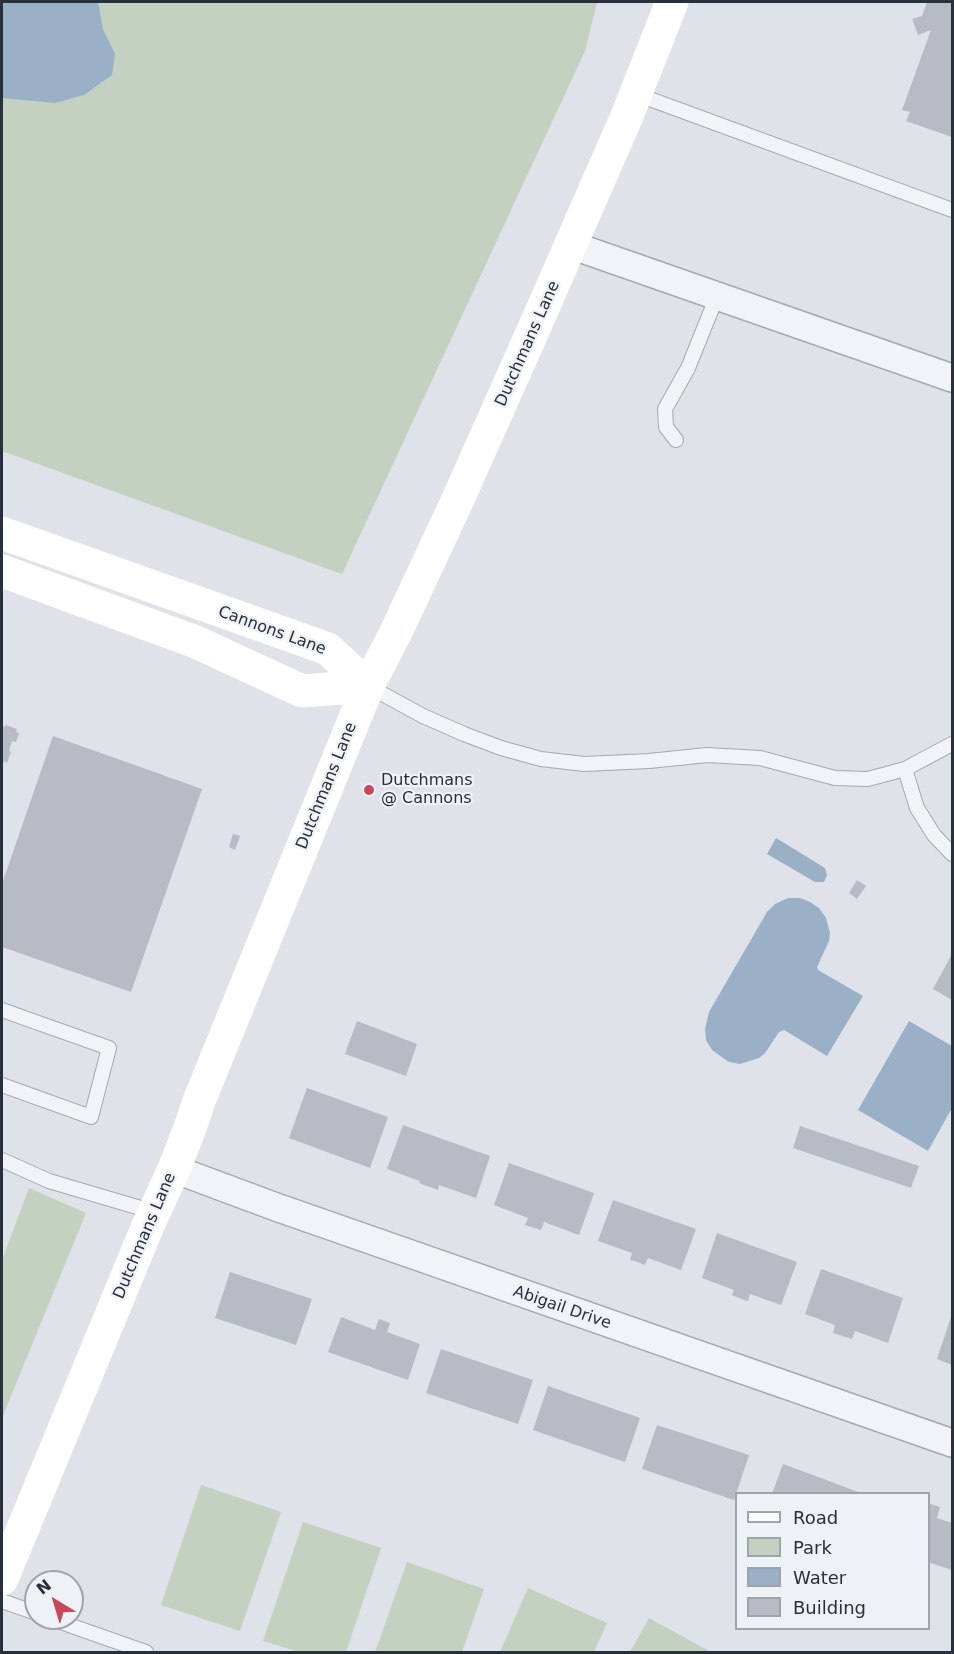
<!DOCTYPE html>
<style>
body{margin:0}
#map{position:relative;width:954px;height:1654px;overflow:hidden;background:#dfe2e8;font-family:"DejaVu Sans",sans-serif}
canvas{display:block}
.frame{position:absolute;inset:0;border:3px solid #28303e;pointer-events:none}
.legend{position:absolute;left:735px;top:1492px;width:195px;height:138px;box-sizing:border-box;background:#eef1f5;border:2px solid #9fa4ac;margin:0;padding:8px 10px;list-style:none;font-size:18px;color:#28303e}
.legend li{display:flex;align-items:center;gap:12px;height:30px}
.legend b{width:30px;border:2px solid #9fa4ac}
.north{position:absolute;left:24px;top:1570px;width:60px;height:60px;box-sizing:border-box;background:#eef1f5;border:2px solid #9fa4ac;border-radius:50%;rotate:322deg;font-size:16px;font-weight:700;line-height:24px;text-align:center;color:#28303e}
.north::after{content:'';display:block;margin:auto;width:21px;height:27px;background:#ca465b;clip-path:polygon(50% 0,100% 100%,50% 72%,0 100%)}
</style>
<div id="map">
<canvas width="954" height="1654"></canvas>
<div class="frame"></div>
<ul class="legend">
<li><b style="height:8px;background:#fff"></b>Road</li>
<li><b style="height:16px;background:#c4d1c0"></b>Park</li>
<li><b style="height:16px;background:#9ab0c7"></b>Water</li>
<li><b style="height:16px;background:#b6bbc4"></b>Building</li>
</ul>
<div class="north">N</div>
</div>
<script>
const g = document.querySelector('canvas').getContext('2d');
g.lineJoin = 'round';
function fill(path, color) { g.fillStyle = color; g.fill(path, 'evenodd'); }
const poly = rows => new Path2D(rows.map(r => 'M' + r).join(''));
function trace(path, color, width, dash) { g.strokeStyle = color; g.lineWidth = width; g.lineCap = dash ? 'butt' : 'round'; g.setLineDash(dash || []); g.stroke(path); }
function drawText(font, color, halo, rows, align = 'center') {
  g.font = font + ' "DejaVu Sans",sans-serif'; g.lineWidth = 4.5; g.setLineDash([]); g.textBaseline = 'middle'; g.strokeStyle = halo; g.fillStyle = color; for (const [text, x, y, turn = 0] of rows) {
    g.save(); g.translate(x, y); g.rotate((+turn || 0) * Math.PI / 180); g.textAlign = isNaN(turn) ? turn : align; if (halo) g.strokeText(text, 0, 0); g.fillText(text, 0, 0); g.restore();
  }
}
fill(poly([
 [2,2,597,2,585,51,342,574,2,451],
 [29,1188,86,1213,2,1418,2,1260],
 [201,1485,281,1512,240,1631,161,1605],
 [303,1522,381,1548,346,1652,299,1652,263,1641],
 [407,1562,484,1589,462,1652,375,1652],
 [528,1588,607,1623,594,1652,500,1652],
 [649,1618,711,1652,630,1652]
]), '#c4d1c0');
fill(poly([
 [2,2,98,2,103,29,115,54,112,75,84,95,55,103,2,98],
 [776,838,825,868,827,875,824,882,815,882,767,854],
 [788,898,800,898,810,902,819,908,826,918,830,933,829,941,817,967,818,970,863,996,827,1056,784,1030,779,1032,765,1053,759,1058,740,1064,729,1062,712,1050,706,1040,705,1029,709,1012,767,912,775,904],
 [909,1021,952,1046,952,1108,928,1151,858,1110]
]), '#9ab0c7');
fill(poly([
 [927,2,952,2,952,137,906,121,910,112,902,110,931,30,918,35,912,19,922,16],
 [6,725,17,729,16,732,19,733,16,742,12,741,9,751,11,752,7,763,4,761,2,766,2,726,5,727],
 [53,736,202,789,131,992,2,947,3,941,2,930,2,884],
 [233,834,240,836,235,850,229,847],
 [857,880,866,886,857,899,849,893],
 [952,954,952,1000,933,989],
 [357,1021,417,1044,406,1076,345,1054],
 [307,1088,388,1117,370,1168,289,1138],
 [403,1125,490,1156,476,1198,439,1185,438,1190,419,1183,420,1181,387,1169],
 [800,1126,919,1166,911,1188,793,1148],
 [509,1163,594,1193,579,1235,544,1222,541,1230,525,1225,528,1218,494,1205],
 [613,1200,696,1229,681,1270,648,1258,645,1265,635,1261,630,1260,632,1253,598,1241],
 [717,1233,797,1262,781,1305,750,1294,748,1301,744,1300,732,1295,734,1290,702,1278],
 [821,1269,903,1298,888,1343,855,1331,852,1339,833,1333,835,1325,805,1314],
 [230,1272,312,1299,296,1345,215,1318],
 [952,1314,952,1365,937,1359],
 [341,1317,375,1330,379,1319,390,1323,387,1332,420,1344,408,1380,328,1352],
 [441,1349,533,1380,518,1424,426,1393],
 [548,1386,640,1418,625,1462,533,1430],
 [657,1425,749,1455,734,1500,642,1469],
 [783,1464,829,1481,863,1494,772,1494],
 [928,1503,940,1507,937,1518,952,1523,952,1570,928,1562]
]), '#b6bbc4');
const lane = poly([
 [636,94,952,210],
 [676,440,666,427,665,409,688,368,717,296],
 [368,686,423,716,464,734,501,748,541,759,584,764,649,761,707,755,760,758,835,778,868,779,905,769,952,744],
 [905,769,917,808,934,835,952,854],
 [2,1010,109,1048,91,1117,2,1085],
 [2,1160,49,1181,154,1212],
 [2,1601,36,1613],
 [49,1618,146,1652]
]);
const street = poly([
 [571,245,952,378],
 [174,1169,276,1207,952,1443]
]);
trace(lane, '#a4a9b2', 16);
trace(street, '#a4a9b2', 30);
trace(lane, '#f1f3f6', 14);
trace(street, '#f1f3f6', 27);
trace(poly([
 [2,533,328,649,368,686],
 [2,571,196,642,302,691,368,686],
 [2,1579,147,1228,174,1169,190,1128,199,1101,368,686,396,632,459,497,532,333,627,116,672,2]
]), '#fff', 33);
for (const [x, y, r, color] of [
 [369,790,6,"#ca465b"]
]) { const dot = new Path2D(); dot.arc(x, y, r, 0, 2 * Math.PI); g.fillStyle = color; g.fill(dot); trace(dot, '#eef1f5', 2); }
drawText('16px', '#28303e', '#eef1f5', [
 ["Dutchmans Lane",528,344,-66],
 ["Cannons Lane",272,631,20],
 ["Dutchmans Lane",327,786,-68],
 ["Dutchmans Lane",145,1236,-67],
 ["Abigail Drive",562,1308,19]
]);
drawText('16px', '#28303e', '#eef1f5', [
 ["Dutchmans",381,781],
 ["@ Cannons",381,799]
], 'left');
</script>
